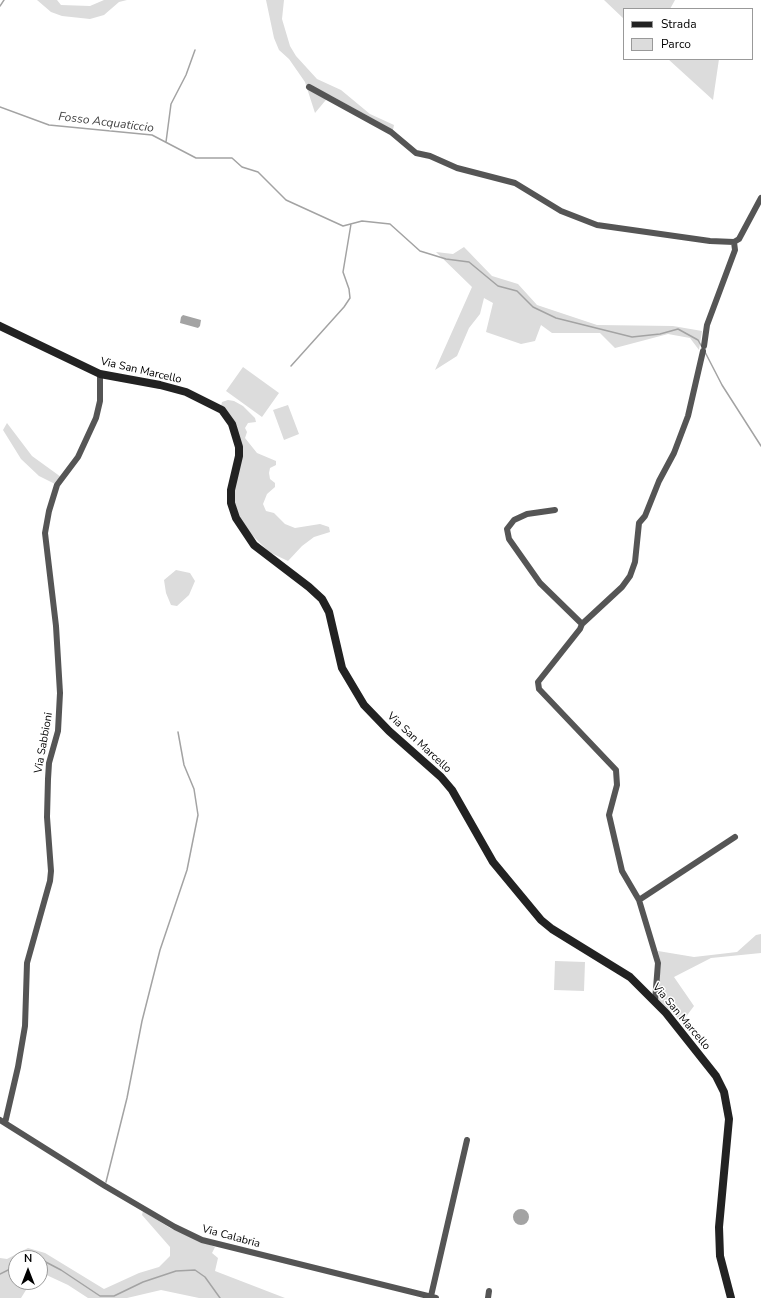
<!DOCTYPE html>
<style>
body{margin:0}
#map{position:relative;width:761px;height:1298px;overflow:hidden;background:#fff;font-family:"Nunito Sans",sans-serif}
canvas{display:block}
.legend{position:absolute;left:623px;top:8px;width:130px;height:52px;box-sizing:border-box;background:#fff;border:1px solid #999;margin:0;padding:5px 7px;list-style:none;font-size:12px;color:#000}
.legend li{display:flex;align-items:center;gap:8px;height:20px}
.legend b{width:20px;border:1px solid #999}
.north{position:absolute;left:8px;top:1250px;width:40px;height:40px;box-sizing:border-box;background:#fff;border:1px solid #999;border-radius:50%;rotate:0deg;font-size:11px;font-weight:700;line-height:16px;text-align:center;color:#000}
.north::after{content:'';display:block;margin:auto;width:14px;height:18px;background:#000;clip-path:polygon(50% 0,100% 100%,50% 72%,0 100%)}
</style>
<div id="map">
<canvas width="761" height="1298"></canvas>
<ul class="legend">
<li><b style="height:5px;background:#222"></b>Strada</li>
<li><b style="height:11px;background:#dcdcdc"></b>Parco</li>
</ul>
<div class="north">N</div>
</div>
<script>
const g = document.querySelector('canvas').getContext('2d');
g.lineJoin = 'round';
function fill(path, color) { g.fillStyle = color; g.fill(path, 'evenodd'); }
const poly = rows => new Path2D(rows.map(r => 'M' + r).join(''));
function trace(path, color, width, dash) { g.strokeStyle = color; g.lineWidth = width; g.lineCap = dash ? 'butt' : 'round'; g.setLineDash(dash || []); g.stroke(path); }
function drawText(font, color, halo, rows, align = 'center') {
  g.font = font + ' "Nunito Sans",sans-serif'; g.lineWidth = 3; g.setLineDash([]); g.textBaseline = 'middle'; g.strokeStyle = halo; g.fillStyle = color; for (const [text, x, y, turn = 0] of rows) {
    g.save(); g.translate(x, y); g.rotate((+turn || 0) * Math.PI / 180); g.textAlign = isNaN(turn) ? turn : align; if (halo) g.strokeText(text, 0, 0); g.fillText(text, 0, 0); g.restore();
  }
}
fill(poly([
 [37,0,57,0,61,5,90,6,104,0,127,0,119,2,104,15,90,19,62,16,51,12],
 [266,0,284,0,282,19,290,46,296,56,317,79,341,90,370,114,394,125,393,130,330,95,315,113,305,82,289,59,279,50,274,38],
 [604,0,675,0,670,9,624,9,624,19],
 [668,59,719,59,713,100],
 [464,247,492,276,518,284,537,305,597,325,673,326,702,331,699,350,690,338,668,334,615,348,600,333,552,333,541,325,535,341,521,344,486,332,493,303,484,298,480,314,469,328,457,356,435,370,472,287,436,252,453,254],
 [243,367,279,393,262,417,226,391],
 [228,400,234,401,243,406,255,418,256,422,248,423,245,428,247,432,245,438,257,453,276,461,276,465,270,468,269,473,270,479,275,483,275,487,267,494,263,504,266,511,274,513,285,524,295,528,320,524,329,527,330,532,314,537,302,546,288,561,269,552,241,524,232,496,241,459,221,406,222,402],
 [288,405,299,434,284,440,273,410],
 [7,423,32,456,61,477,55,484,39,476,21,459,3,430],
 [176,570,190,573,195,581,189,595,177,606,171,605,166,593,164,580],
 [761,934,761,953,711,958,674,977,694,1006,682,1022,657,999,661,964,658,951,694,957,737,952,756,935],
 [555,961,585,962,584,991,554,990],
 [143,1211,170,1228,215,1247,212,1253,218,1258,215,1271,285,1298,199,1298,161,1290,127,1298,88,1298,68,1285,40,1272,40,1258,16,1258,16,1282,31,1282,21,1298,0,1298,0,1258,7,1259,28,1248,45,1253,104,1289,139,1273,159,1267,170,1256,170,1247,142,1215]
]), '#dcdcdc');
fill(poly([
 [183,315,201,320,200,326,198,328,180,323,181,317],
 '513 1217a8 8 0 1 1 16 0a8 8 0 1 1-16 0Z'
]), '#a3a3a3');
trace(poly([
 [0,6,4,0],
 [0,107,49,125,152,135,196,158,232,158,242,167,258,172,286,200,343,226,362,221,390,224,420,251,446,259,469,262,498,286,517,291,533,307,556,318,632,337,660,334,678,329,698,340,702,347],
 [166,142,171,104,186,75,195,50],
 [705,352,722,385,761,446],
 [291,366,344,307,350,298,349,289,343,272,351,224],
 [106,1182,127,1098,142,1021,160,950,187,870,198,815,194,789,184,765,178,732],
 [34,1258,38,1258],
 [40,1259,61,1270,100,1296,114,1296,143,1282,176,1271,195,1270,205,1277,220,1298],
 [0,1274,16,1266]
]), '#a3a3a3', 1.5);
trace(poly([
 [309,87,391,132,416,153,430,156,457,168,515,183,561,211,597,225,710,241,734,242,739,239,761,198],
 [704,346,707,325,735,250,734,242],
 [555,510,527,514,514,520,507,529,509,539,540,583,582,624,580,629,538,682,539,689,616,770,617,785,609,815,622,871,639,900],
 [582,624,622,587,630,576,635,562,639,523,645,516,659,481,674,453,688,416,703,351],
 [655,1001,658,963,639,900,735,837],
 [0,1120,105,1186,175,1227,202,1240,436,1298],
 [5,1123,18,1067,25,1026,27,963,50,881,51,871,47,817,48,779,49,763,58,731,60,693,56,626,45,533,49,511,57,485,78,457,96,418,100,401,100,374],
 [431,1296,467,1140],
 [488,1298,489,1291]
]), '#555', 6);
trace(poly([
 [0,326,100,374,160,385,186,392,222,410,232,424,239,447,239,456,231,490,231,503,236,518,254,545,309,587,322,599,329,612,342,668,364,705,389,731,441,777,452,790,493,862,541,920,552,929,630,977,666,1013,716,1076,724,1092,729,1119,719,1227,720,1256,731,1298]
]), '#222', 8);
drawText('11px', '#000', '#fff', [
 ["Via San Marcello",141,371,13],
 ["Via Sabbioni",44,743,-80],
 ["Via San Marcello",419,743,43],
 ["Via San Marcello",681,1017,50],
 ["Via Calabria",231,1237,15]
]);
drawText('italic 12px', '#444', '#fff', [
 ["Fosso Acquaticcio",106,123,7]
]);
</script>
